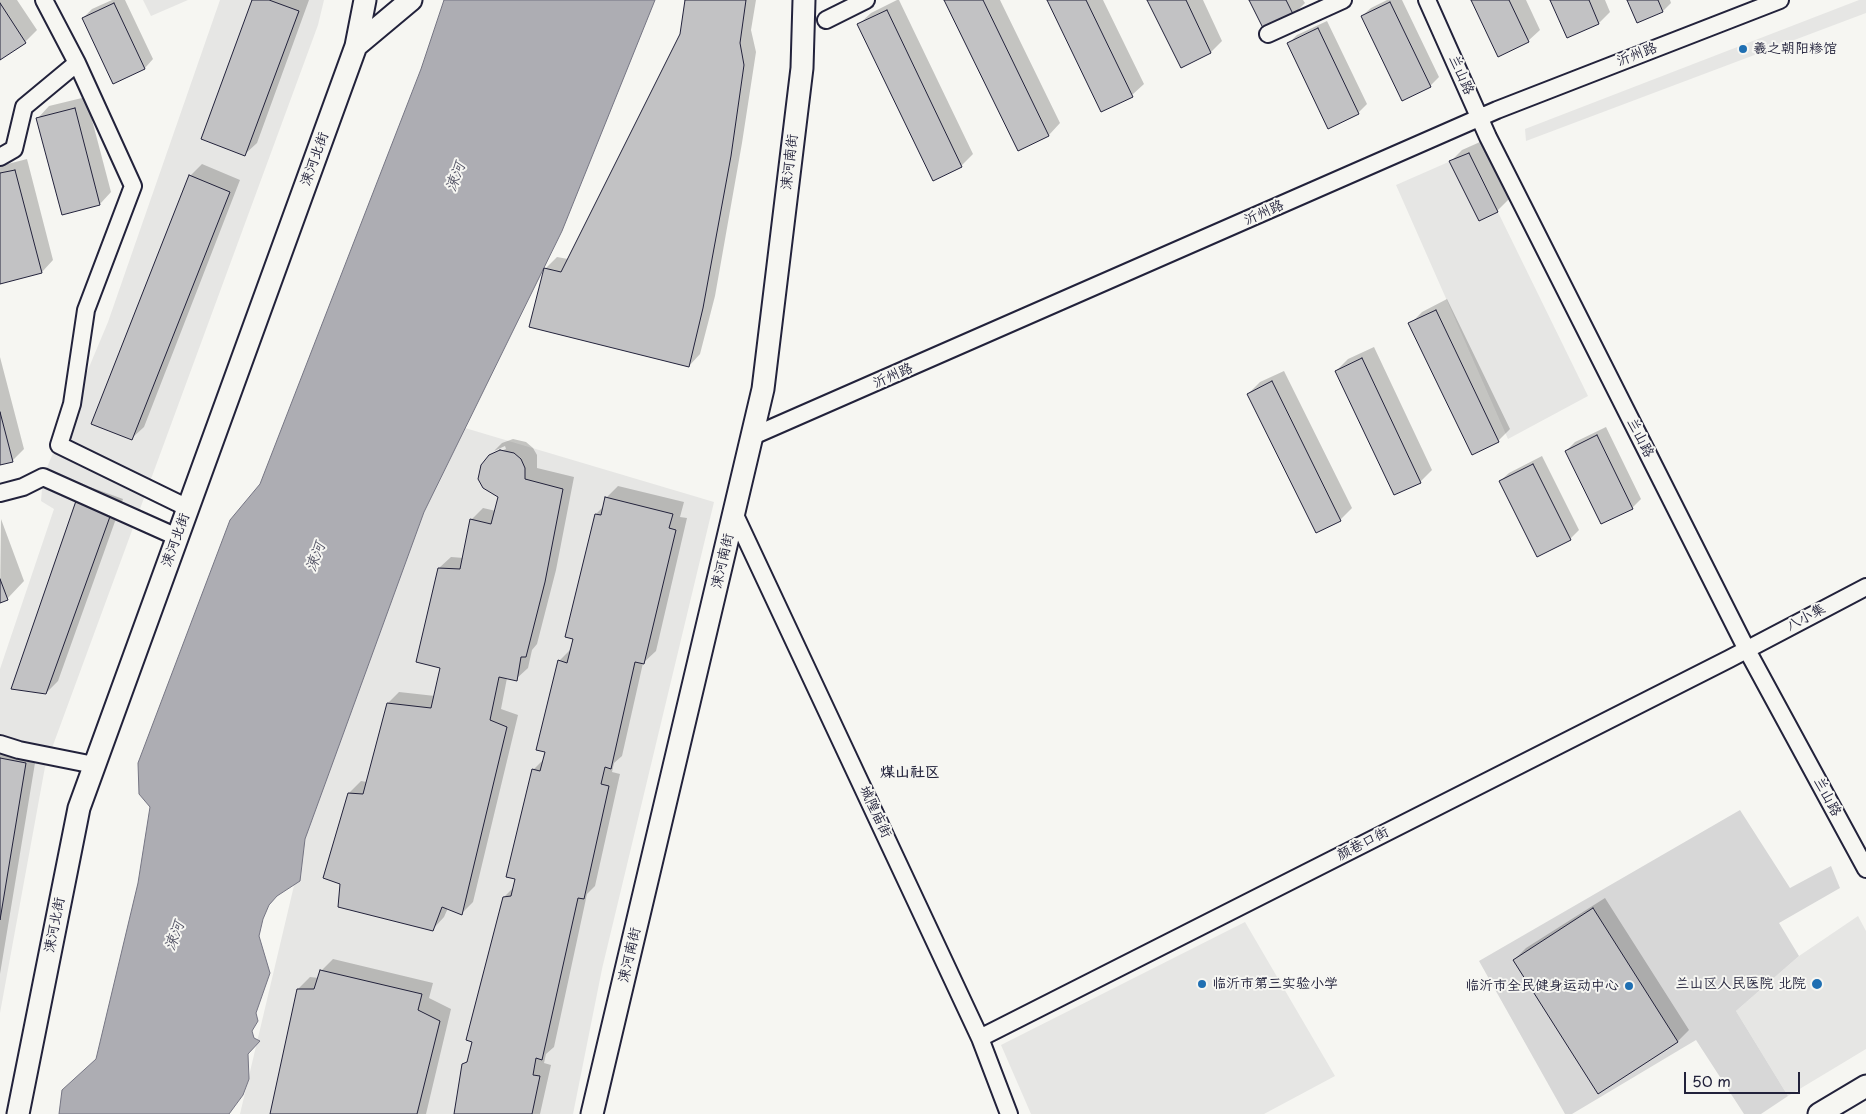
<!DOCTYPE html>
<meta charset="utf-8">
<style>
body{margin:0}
#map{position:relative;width:1866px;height:1114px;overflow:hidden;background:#f6f6f2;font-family:"Playpen Sans",sans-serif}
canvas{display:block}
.scale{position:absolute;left:1684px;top:1072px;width:116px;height:22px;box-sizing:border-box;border:2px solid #22223b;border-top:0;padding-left:6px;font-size:15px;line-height:18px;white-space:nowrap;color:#22223b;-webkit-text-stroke:4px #f6f6f2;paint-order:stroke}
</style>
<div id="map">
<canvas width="1866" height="1114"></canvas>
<div class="scale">50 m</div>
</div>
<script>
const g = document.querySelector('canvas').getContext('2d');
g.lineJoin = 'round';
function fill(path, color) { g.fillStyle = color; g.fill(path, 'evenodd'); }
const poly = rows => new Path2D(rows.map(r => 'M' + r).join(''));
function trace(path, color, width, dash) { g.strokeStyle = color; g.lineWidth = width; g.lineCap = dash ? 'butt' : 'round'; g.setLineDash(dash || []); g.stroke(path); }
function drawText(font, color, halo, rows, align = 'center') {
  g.font = font + ' "Playpen Sans","LXGW WenKai TC",sans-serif'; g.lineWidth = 4; g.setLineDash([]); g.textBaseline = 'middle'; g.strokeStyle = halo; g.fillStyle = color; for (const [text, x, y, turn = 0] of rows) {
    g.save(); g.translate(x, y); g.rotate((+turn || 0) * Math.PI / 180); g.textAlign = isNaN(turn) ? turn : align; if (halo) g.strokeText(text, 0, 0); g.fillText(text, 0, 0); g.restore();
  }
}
fill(poly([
 [143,0,188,0,151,16],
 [220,0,324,0,318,25,45,767,0,1013,0,669,54,509,41,501,43,477,108,322],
 [1859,0,1866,0,1866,13,1526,141,1525,129],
 [1469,153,1588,396,1508,439,1396,185],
 [465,428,714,502,602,969,573,1114,240,1114,305,839,424,512],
 [1858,916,1866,931,1866,1049,1788,1096,1736,1011,1799,956],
 [1245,922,1335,1076,1264,1114,1031,1114,1001,1045]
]), '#e6e6e4');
fill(poly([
 [1740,810,1790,888,1831,866,1840,888,1779,923,1799,956,1736,1011,1788,1096,1761,1114,1744,1114,1696,1040,1572,1114,1565,1114,1479,961]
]), '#d7d7d7');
const water = poly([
 [444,0,655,0,562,231,424,512,305,839,300,881,277,896,269,905,263,919,259,936,270,973,256,1013,258,1021,252,1031,254,1038,260,1041,248,1054,249,1079,243,1095,229,1114,59,1114,62,1090,96,1059,138,883,150,807,139,794,138,763,230,520,260,484,421,69,444,0]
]);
fill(water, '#adadb3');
trace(water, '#757583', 1);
fill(poly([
 [0,0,17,0,37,30,25,42,0,58],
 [112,0,125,0,153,59,145,68,114,82,83,18,92,9],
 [253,0,309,0,257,143,245,154],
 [686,0,756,0,751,30,756,52,742,143,715,296,700,354,689,366,531,326,546,268,557,257,568,259,681,34],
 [897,0,899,0,973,154,962,165,933,179,859,24,871,13],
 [946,0,1000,0,1060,123,1049,135,1018,150],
 [1049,0,1103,0,1144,84,1132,95],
 [1149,0,1203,0,1222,41,1211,52],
 [1250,0,1303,0,1305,3,1293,15],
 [1387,0,1402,0,1439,77,1430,86,1403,99,1362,16,1371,8],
 [1473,0,1526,0,1540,30,1528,41],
 [1552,0,1605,0,1610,12,1599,23],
 [1629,0,1670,0,1671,3,1663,11],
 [1327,21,1367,104,1358,113,1289,43,1297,35],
 [86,97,111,192,100,204,38,118,49,106],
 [1480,142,1509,199,1497,211,1450,162,1462,150],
 [27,159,53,260,42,272,0,283,0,166],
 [202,164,240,180,144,427,132,438,190,176],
 [1447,299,1510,429,1498,441,1473,453,1410,324,1422,312],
 [1374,347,1432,470,1420,482,1336,371,1348,359],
 [0,357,24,449,12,461,0,464],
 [1284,371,1352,508,1340,520,1248,394,1260,382],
 [1606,427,1641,499,1632,508,1566,451,1575,442],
 [513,439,526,442,533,448,537,455,537,468,574,477,556,570,537,644,532,650,528,668,516,679,507,678,501,709,518,715,473,902,462,913,448,908,444,917,433,929,349,793,361,781,367,782,388,703,399,692,435,696,441,667,439,568,451,557,464,558,471,520,483,508,496,511,500,497,490,455,506,449,505,446,494,451,502,443],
 [1542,456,1579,530,1570,539,1500,481,1509,473],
 [618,486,684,502,680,517,687,518,656,651,643,663,622,756,614,763,612,772,620,774,595,886,587,894,554,1047,546,1054,544,1063,551,1065,540,1114,456,1114,463,1065,470,1058,504,897,515,886,533,770,544,759,559,661,571,649,596,514,604,506,606,498],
 [90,487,123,499,58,681,46,693,78,498],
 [1,519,24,581,7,599,0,601],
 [0,745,37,751,0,974],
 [1605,898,1689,1030,1678,1041,1514,960,1526,948],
 [333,959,433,983,429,998,451,1009,426,1114,272,1114,298,989,310,977,319,978,321,971]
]), '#0003');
const building = poly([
 [252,0,269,0,299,11,245,156,201,139,252,0],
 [685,0,746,0,740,43,744,65,731,156,703,308,689,367,529,327,544,268,561,272,680,34,685,0],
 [944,0,983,0,1049,136,1018,151,944,0],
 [1047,0,1086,0,1133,97,1101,112,1047,0],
 [1147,0,1186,0,1211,53,1181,68,1147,0],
 [1249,0,1286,0,1294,16,1264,30,1249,0],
 [1471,0,1509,0,1529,42,1498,57,1471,0],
 [1550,0,1589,0,1599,24,1567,38,1550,0],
 [1627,0,1658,0,1663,12,1637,23,1627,0],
 [1390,2,1431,87,1402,101,1361,16,1390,2],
 [0,3,26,43,0,60,0,3],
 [114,3,145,69,113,84,82,18,114,3],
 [887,10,962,167,933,181,857,24,887,10],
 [1318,28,1359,114,1328,129,1287,43,1318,28],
 [75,108,100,205,62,215,36,118,75,108],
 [1469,153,1498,212,1479,221,1449,161,1469,153],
 [15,170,42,273,0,284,0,173,15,170],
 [189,175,230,192,132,440,91,424,189,175],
 [1436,310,1499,442,1472,455,1408,323,1436,310],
 [1362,358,1421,483,1394,495,1335,371,1362,358],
 [1272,381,1341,521,1316,533,1247,394,1272,381],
 [0,412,13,462,0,465,0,412],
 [1597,435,1633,509,1601,524,1565,451,1597,435],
 [500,450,514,453,521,459,525,468,525,479,563,489,545,582,526,657,521,657,517,681,499,677,490,720,507,727,462,915,442,907,433,931,338,907,340,884,323,878,348,793,363,794,387,703,431,708,440,668,416,662,438,568,460,569,470,519,491,524,498,497,483,488,478,479,481,465,489,455,500,450],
 [1533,464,1571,540,1537,557,1499,481,1533,464],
 [605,497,673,514,669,528,676,530,644,664,635,662,611,769,605,767,601,784,609,786,584,899,578,898,542,1060,536,1058,533,1075,540,1076,532,1114,454,1114,462,1064,467,1062,472,1042,466,1040,503,897,511,896,515,879,506,877,532,769,540,771,545,752,536,750,558,660,567,663,573,639,565,637,595,514,601,515,605,497],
 [77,498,112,511,46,694,11,689,77,498],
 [0,579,8,600,0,603,0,579],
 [0,758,26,763,0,920,0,758],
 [1593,908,1678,1042,1598,1094,1513,960,1593,908],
 [320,970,422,994,418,1010,440,1021,417,1114,270,1114,297,989,314,989,320,970]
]);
fill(building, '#c2c2c4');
trace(building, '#22223b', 1);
const minor = poly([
 [44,0,77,63,133,186,86,310,72,404,59,445,188,508],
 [1427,0,1488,137,1747,650,1866,869],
 [826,20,866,0],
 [1268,34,1343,0],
 [0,157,14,149,24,107,77,63],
 [753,436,1497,110,1780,0],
 [0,493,23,487,43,477,177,537],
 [734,513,980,1038,1009,1114],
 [0,744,19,750,94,765],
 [980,1038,1729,659,1866,587]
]);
const major = poly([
 [356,46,411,0],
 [18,1114,79,808,356,46,365,0],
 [592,1114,763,389,802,68,804,0],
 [1819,1114,1866,1086]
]);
trace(minor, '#22223b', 20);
trace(major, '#22223b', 25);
trace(minor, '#f6f6f2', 16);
trace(major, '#f6f6f2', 21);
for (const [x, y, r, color] of [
 [1743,49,5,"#1f6fb2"],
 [1202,984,5,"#1f6fb2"],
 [1817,984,6,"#1f6fb2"],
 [1629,986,5,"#1f6fb2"]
]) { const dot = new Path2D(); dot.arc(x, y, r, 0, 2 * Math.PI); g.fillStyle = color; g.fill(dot); trace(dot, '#f6f6f2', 2); }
drawText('14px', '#22223b', '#f6f6f2', [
 ["羲之朝阳糁馆",1753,49],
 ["临沂市第三实验小学",1212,984],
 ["兰山区人民医院 北院",1806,984,"right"],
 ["临沂市全民健身运动中心",1619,986,"right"]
], 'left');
drawText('14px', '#22223b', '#f6f6f2', [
 ["沂州路",1637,55,-21],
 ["兰山路",1461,75,66],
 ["涑河北街",315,159,-70],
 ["涑河南街",790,162,-83],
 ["沂州路",1264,213,-24],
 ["沂州路",893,376,-24],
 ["兰山路",1640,438,63],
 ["涑河北街",176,540,-70],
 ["涑河南街",723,561,-77],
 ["八小集",1806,618,-28],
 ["兰山路",1827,797,62],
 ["城隍庙街",875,812,65],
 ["颜巷口街",1363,844,-27],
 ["涑河北街",55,925,-79],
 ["涑河南街",630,955,-77]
]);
drawText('italic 15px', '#535365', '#f6f6f2', [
 ["涑河",456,177,-70],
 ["涑河",316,557,-70],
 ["涑河",175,936,-70]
]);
drawText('bold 15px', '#22223b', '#f6f6f2', [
 ["煤山社区",910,773]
]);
</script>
